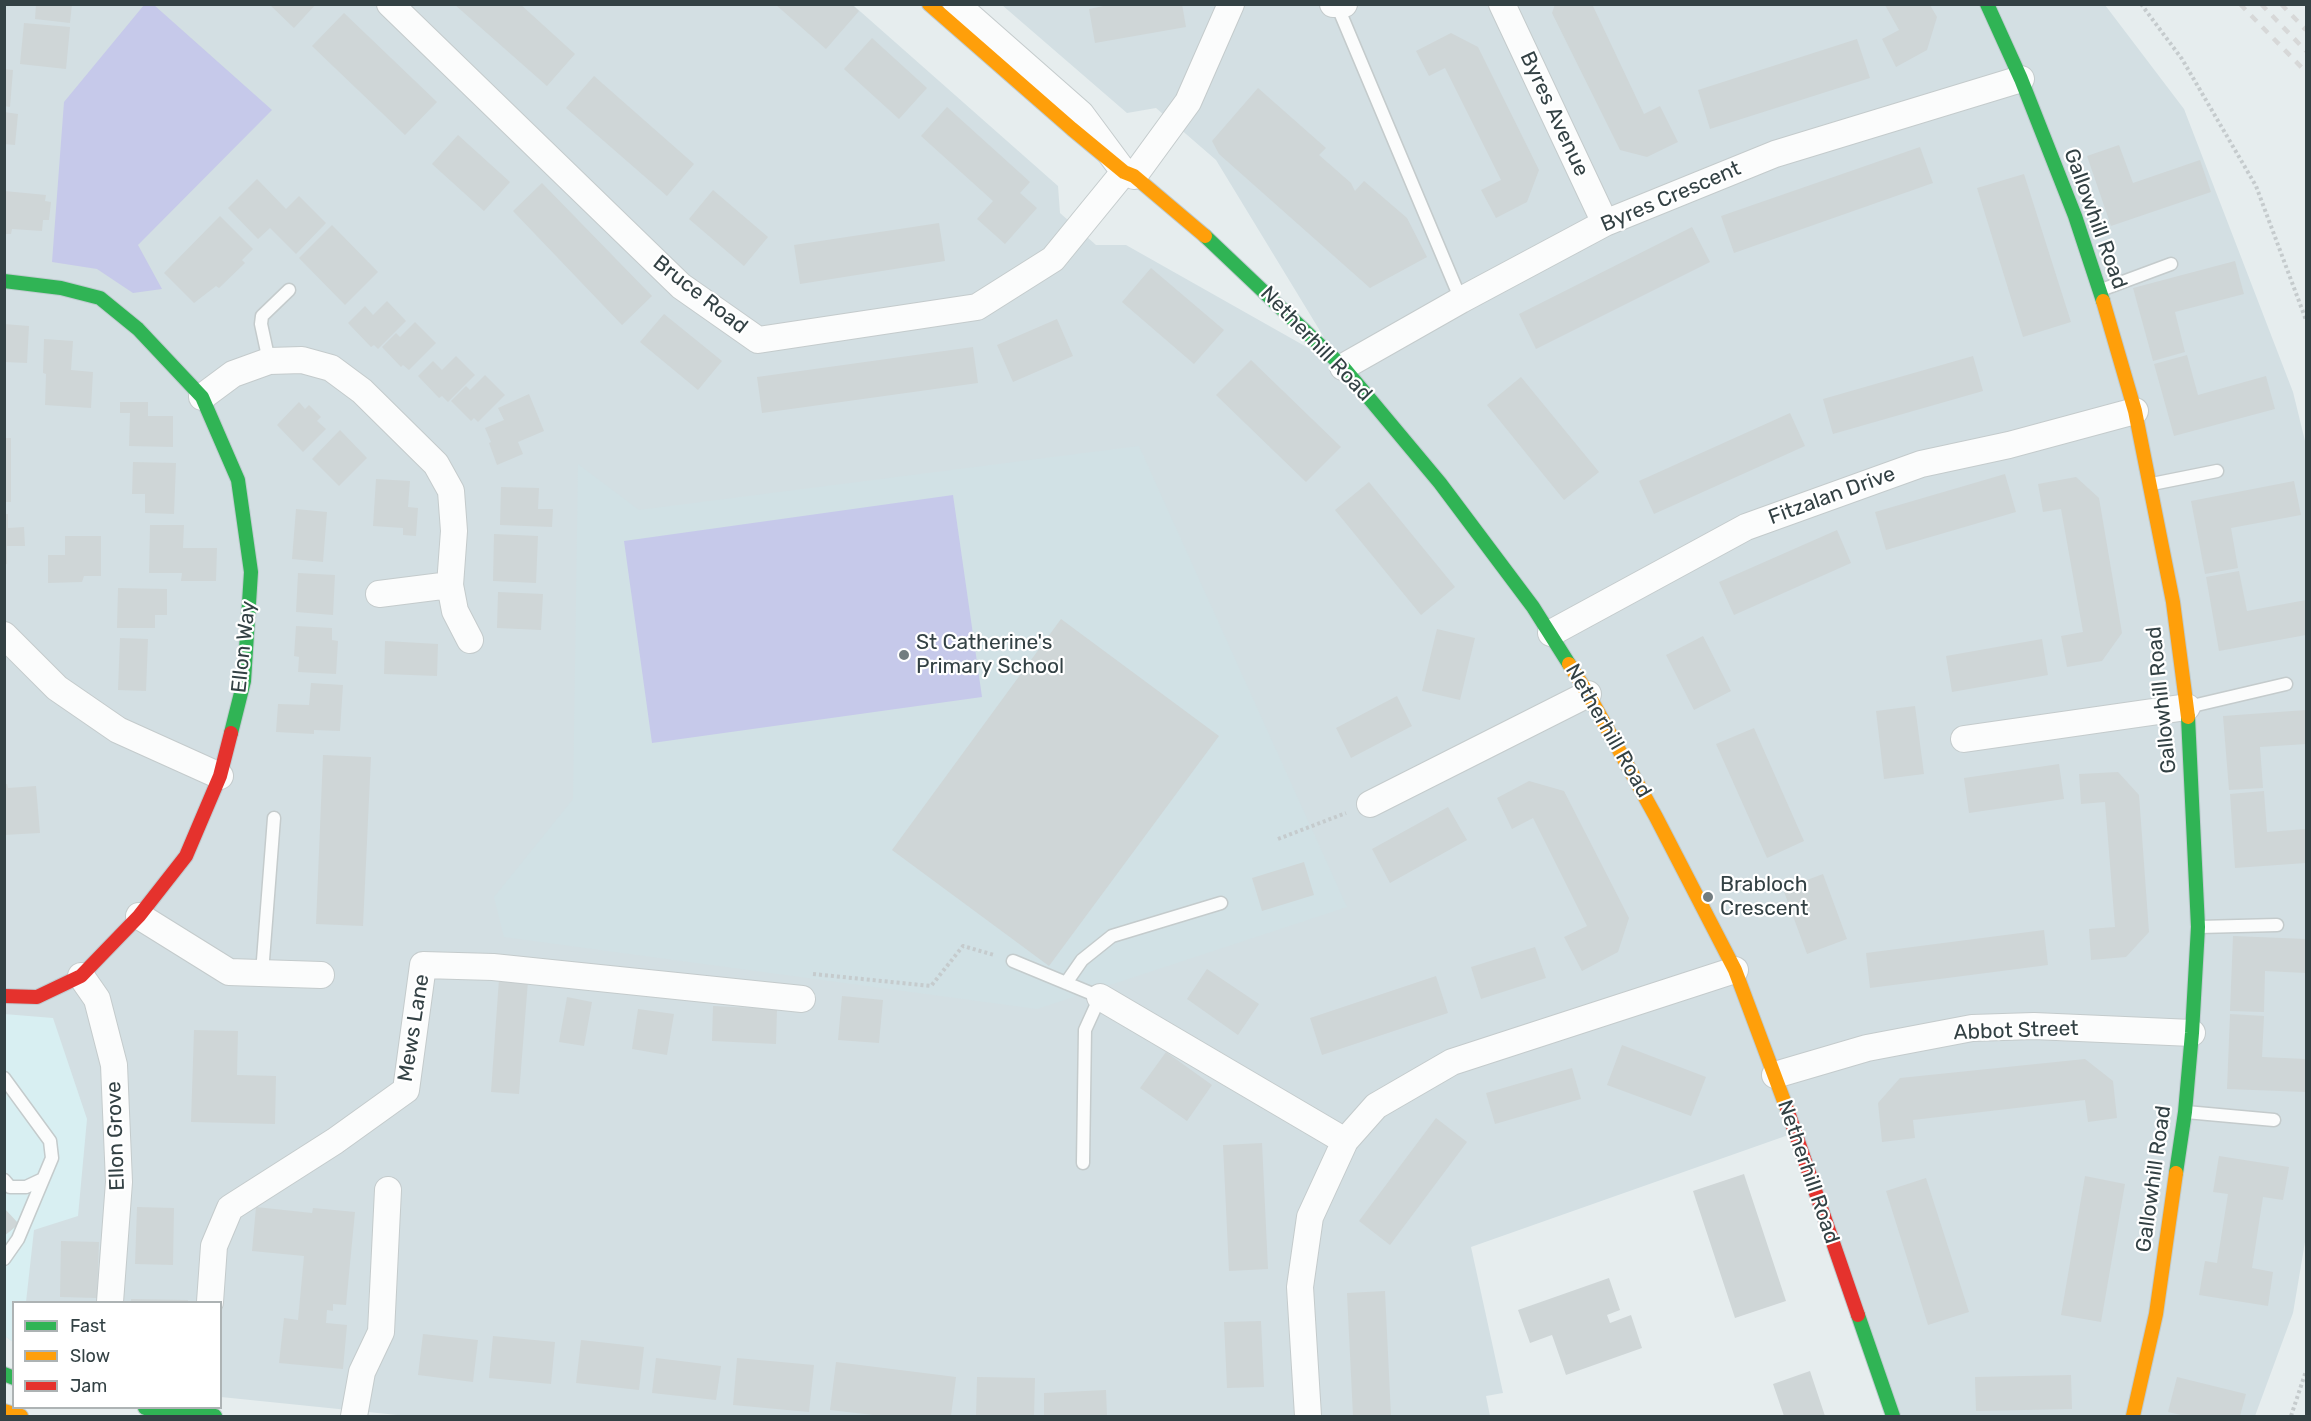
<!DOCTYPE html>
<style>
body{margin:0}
#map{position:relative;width:2311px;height:1421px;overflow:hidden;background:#e6edee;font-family:Rubik,sans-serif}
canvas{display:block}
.frame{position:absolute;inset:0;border:6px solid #334144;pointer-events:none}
.legend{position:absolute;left:12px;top:1301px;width:210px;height:108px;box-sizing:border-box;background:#fff;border:2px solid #adb3b4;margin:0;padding:8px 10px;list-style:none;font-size:18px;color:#334144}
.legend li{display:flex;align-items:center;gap:12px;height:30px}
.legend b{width:30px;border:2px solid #adb3b4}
</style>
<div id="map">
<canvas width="2311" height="1421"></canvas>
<div class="frame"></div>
<ul class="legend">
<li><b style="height:8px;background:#30b455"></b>Fast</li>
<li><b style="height:8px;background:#ff9f0a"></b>Slow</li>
<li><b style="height:8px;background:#e5322d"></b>Jam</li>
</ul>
</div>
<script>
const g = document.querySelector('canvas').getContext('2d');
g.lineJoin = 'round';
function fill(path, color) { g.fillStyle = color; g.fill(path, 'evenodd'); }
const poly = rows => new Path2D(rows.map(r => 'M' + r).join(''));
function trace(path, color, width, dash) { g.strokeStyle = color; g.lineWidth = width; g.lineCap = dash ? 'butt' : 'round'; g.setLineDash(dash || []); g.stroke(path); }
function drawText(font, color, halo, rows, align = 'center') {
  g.font = font + ' Rubik,sans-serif'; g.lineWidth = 4.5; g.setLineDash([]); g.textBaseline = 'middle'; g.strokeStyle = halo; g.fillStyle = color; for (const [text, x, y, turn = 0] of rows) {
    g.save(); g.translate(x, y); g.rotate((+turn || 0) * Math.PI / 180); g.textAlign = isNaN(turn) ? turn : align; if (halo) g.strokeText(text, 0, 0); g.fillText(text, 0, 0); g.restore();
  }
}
fill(poly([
 [5,5,853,5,1058,186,1060,213,1096,245,1126,245,1342,367,1216,160,1156,108,1127,113,1002,5,2105,5,2184,109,2293,392,2306,445,2306,1241,2305,1242,2293,1313,2255,1416,1893,1416,1794,1133,1471,1247,1503,1393,1486,1396,1490,1416,407,1416,221,1397,220,1302,14,1302,13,1342,5,1336]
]), '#d3dfe3');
fill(poly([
 [4,1014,53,1018,87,1119,78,1216,34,1230,26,1302,14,1302,13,1342,4,1335]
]), '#d8eff2');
fill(poly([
 [1139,446,1347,907,1037,1009,504,937,494,897,573,799,578,464,639,510]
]), '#d1e1e5');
fill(poly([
 [144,5,154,5,272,110,138,245,162,289,133,293,97,269,52,262,64,102],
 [953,495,982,697,652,743,624,541]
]), '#c6c9ea');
fill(poly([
 [36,4,72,4,70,23,35,19],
 [269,4,316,4,294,28],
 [454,4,520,4,575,54,547,86],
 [775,4,851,4,859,11,826,49],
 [1113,4,1182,4,1186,27,1095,43,1089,9],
 [1555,4,1592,4,1644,114,1660,106,1678,142,1647,157,1620,150,1552,13],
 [1885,5,1930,5,1937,17,1927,50,1896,67,1882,39,1899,30],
 [344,13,437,102,405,135,312,46],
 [24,23,70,27,66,69,20,64],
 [1451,33,1478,47,1539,170,1527,202,1496,218,1481,190,1501,180,1445,68,1429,76,1416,51],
 [872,38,927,88,899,119,844,69],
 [1857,39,1870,78,1710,129,1698,90],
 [4,69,13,70,10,107,4,106],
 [594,76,694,164,667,196,566,108],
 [1258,88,1326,148,1319,155,1351,183,1355,191,1364,181,1407,218,1427,257,1370,288,1219,154,1212,141],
 [947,107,1030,182,1020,193,1037,208,1005,244,977,219,993,201,921,136],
 [4,112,18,114,15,145,4,144],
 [458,135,510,182,484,211,432,164],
 [2119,145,2133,183,2200,160,2211,192,2111,226,2087,156],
 [1920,147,1933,183,1734,253,1721,216],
 [2024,174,2071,322,2023,337,1977,188],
 [257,179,286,209,299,196,326,223,296,254,270,228,258,239,228,208],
 [542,183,652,296,622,325,513,211],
 [713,190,768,237,744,266,689,219],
 [4,191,46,195,45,201,51,202,49,220,43,220,42,231,12,229,11,234,4,234],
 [220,216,253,249,242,260,245,263,219,288,216,286,194,303,164,273],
 [939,223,945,261,800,284,794,245],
 [332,225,378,272,345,305,299,258],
 [1692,227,1710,262,1536,349,1519,314],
 [2235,261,2244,294,2175,312,2185,352,2153,361,2133,288],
 [1151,268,1224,330,1194,364,1122,302],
 [387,301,406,321,378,349,374,345,371,347,348,323,365,306,373,315],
 [664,314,722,361,698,390,640,342],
 [1057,319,1073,356,1013,382,997,345],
 [415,322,436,343,409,370,403,365,401,367,382,347,396,333,400,337],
 [4,324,29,326,27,363,4,362],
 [44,339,73,341,71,370,93,372,91,408,45,405,46,374,43,373],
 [973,347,978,383,762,413,757,377],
 [2187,355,2198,395,2266,376,2275,409,2174,436,2154,364],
 [456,356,475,375,448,402,442,396,439,398,418,376,433,361,442,370],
 [1973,356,1983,391,1833,434,1823,399],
 [1251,360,1341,447,1306,482,1216,395],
 [485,375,505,395,478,422,474,418,471,421,451,401,466,386,470,390],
 [1521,377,1599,472,1564,500,1487,405],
 [529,394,544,431,518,442,523,454,497,465,489,443,491,442,485,428,504,420,498,408],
 [120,402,148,402,148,416,173,416,173,447,129,446,130,413,120,413],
 [299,402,305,409,309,405,321,417,317,421,326,429,303,452,277,425],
 [1790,413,1805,446,1654,514,1639,481],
 [340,430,367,458,339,486,312,459],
 [4,438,11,438,11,502,4,502],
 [133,462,176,463,174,514,145,513,145,494,132,494],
 [2005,474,2016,512,1886,550,1875,512],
 [2076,477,2099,498,2122,633,2102,661,2067,667,2061,636,2083,632,2061,509,2043,512,2038,484],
 [376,479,410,481,408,507,418,508,416,536,403,535,403,528,373,526],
 [2294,481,2301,515,2231,528,2238,568,2205,574,2191,501],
 [1369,482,1455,587,1421,615,1335,510],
 [501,487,539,488,538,509,553,509,552,527,500,525],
 [296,509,327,512,323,562,292,559],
 [4,514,8,514,8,528,24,527,25,546,7,546,7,564,4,565],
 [150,525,184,525,183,548,217,548,216,581,181,581,182,573,149,573],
 [1837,530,1851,563,1734,615,1719,582],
 [494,534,538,536,536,583,493,581],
 [65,536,101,536,101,576,84,576,82,582,48,583,48,555,65,555],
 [2239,571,2247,611,2306,600,2306,635,2219,651,2206,577],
 [298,573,335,575,333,615,296,612],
 [118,588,167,589,167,615,155,615,155,628,117,628],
 [498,592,543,594,541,630,497,628],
 [1061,619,1219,736,1049,966,892,850],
 [296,626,332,628,332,640,338,641,336,674,298,672,299,657,294,656],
 [1437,629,1475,638,1460,700,1422,691],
 [1703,636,1731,691,1694,710,1666,655],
 [120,638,148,639,146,691,118,690],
 [2042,639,2048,675,1952,692,1946,656],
 [385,641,438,644,437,676,384,674],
 [311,683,343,685,340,731,314,730,314,734,276,732,278,704,309,705],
 [1397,696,1412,726,1351,758,1336,728],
 [1915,706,1924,774,1884,779,1876,711],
 [2306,710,2306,744,2260,747,2263,788,2229,790,2223,716],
 [1754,728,1804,841,1767,858,1716,744],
 [323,755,371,757,363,926,316,924],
 [2059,764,2064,799,1969,813,1964,778],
 [2118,772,2139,795,2149,932,2126,957,2091,960,2089,929,2115,927,2105,802,2081,804,2079,774],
 [1529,781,1564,791,1629,918,1618,952,1582,971,1564,937,1587,926,1533,818,1512,829,1497,798],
 [4,784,7,784,8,788,36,786,40,833,4,835],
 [2264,791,2267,832,2306,829,2306,863,2235,868,2230,794],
 [1448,807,1467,840,1390,883,1372,849],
 [1304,862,1314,895,1262,911,1252,878],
 [1823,874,1847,939,1807,954,1783,889],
 [2044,930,2048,965,1870,988,1866,953],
 [2233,936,2306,939,2306,973,2265,971,2264,1012,2230,1011],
 [1535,947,1546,978,1481,999,1471,967],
 [1207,969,1259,1004,1238,1035,1187,999],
 [1436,976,1448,1013,1322,1055,1310,1018],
 [499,979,528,981,519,1094,491,1092],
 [842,996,883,1000,879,1043,838,1040],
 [567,997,592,1002,584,1046,559,1042],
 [713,1006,777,1009,776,1044,712,1041],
 [638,1009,674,1014,667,1055,632,1049],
 [2230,1014,2264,1016,2262,1057,2306,1059,2306,1092,2227,1089],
 [194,1030,238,1031,237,1075,276,1076,275,1124,191,1122],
 [1622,1045,1706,1077,1691,1116,1607,1085],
 [1166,1052,1212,1085,1187,1121,1140,1088],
 [2085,1059,2113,1081,2117,1118,2088,1122,2085,1100,1913,1120,1915,1138,1882,1142,1878,1103,1900,1078],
 [1572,1068,1581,1099,1495,1124,1486,1093],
 [1436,1118,1467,1142,1390,1245,1359,1221],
 [1262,1143,1268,1269,1229,1271,1223,1145],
 [2219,1156,2289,1167,2283,1200,2263,1197,2252,1268,2273,1272,2268,1306,2199,1295,2205,1261,2217,1263,2228,1194,2213,1192],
 [1744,1174,1786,1301,1735,1318,1693,1191],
 [2085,1176,2125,1184,2101,1322,2061,1315],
 [1926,1178,1969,1312,1928,1325,1886,1191],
 [137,1207,174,1208,173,1265,135,1264],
 [256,1207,312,1213,313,1208,355,1212,346,1305,333,1304,333,1311,327,1310,326,1323,347,1325,343,1369,279,1363,284,1318,298,1320,304,1256,252,1251],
 [4,1208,19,1224,4,1236],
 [61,1241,99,1242,97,1298,60,1297],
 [1609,1278,1620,1310,1607,1315,1610,1323,1631,1315,1642,1348,1566,1375,1552,1335,1530,1343,1518,1310],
 [1385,1291,1391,1416,1353,1416,1347,1293],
 [131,1299,188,1300,188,1302,131,1302],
 [1261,1321,1264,1387,1227,1388,1224,1322],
 [423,1334,478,1340,473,1382,418,1375],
 [493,1336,555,1342,551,1384,489,1378],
 [581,1340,644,1347,639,1390,576,1383],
 [656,1358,721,1366,716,1400,652,1393],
 [737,1358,814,1365,809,1412,733,1405],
 [836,1362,956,1377,951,1416,882,1416,830,1410],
 [1810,1371,1825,1416,1784,1416,1773,1384],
 [2071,1375,2072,1409,1976,1411,1975,1377],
 [977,1377,1035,1378,1034,1416,976,1416],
 [2177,1377,2246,1394,2240,1416,2185,1416,2168,1412],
 [1106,1390,1107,1416,1044,1416,1044,1393]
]), '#cfd6d7');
const lane = poly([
 [1337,5,1461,300],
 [2101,290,2171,264],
 [269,361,261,324,262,316,289,290],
 [2152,484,2217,471],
 [2188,707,2286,684],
 [2199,927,2277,925],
 [1013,961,1100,997,1085,1030,1083,1163],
 [262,973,274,818],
 [1066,983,1082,960,1112,936,1221,903],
 [4,1078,50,1141,52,1158,18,1239,4,1259],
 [2186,1112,2274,1120],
 [4,1180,10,1187,26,1187,43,1179]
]);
const street = poly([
 [390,4,681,286,758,340,977,307,1053,259,1124,172,1081,114,956,4],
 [1333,4,1344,4],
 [1502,4,1605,223],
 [1134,176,1188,102,1231,4],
 [1343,367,1461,300,1605,223,1775,154,2021,79],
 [202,397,233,374,269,361,302,360,331,368,362,391,436,464,451,491,454,531,450,585,455,611,470,640],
 [379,594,450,585],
 [1551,633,1746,527,1921,464,2009,445,2135,411],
 [4,635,57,688,118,730,220,776],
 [1964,739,2187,707],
 [1370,804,1588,694],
 [139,916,229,972,321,975],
 [81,976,97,999,114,1065,119,1182,110,1302],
 [1100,997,1345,1141],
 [1775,1075,1867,1048,1972,1028,2034,1026,2192,1033],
 [210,1302,214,1246,230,1208,335,1141,406,1090,423,965,493,967,802,999],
 [354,1416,362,1372,381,1332,388,1190],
 [1308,1416,1300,1287,1310,1217,1345,1141,1376,1106,1452,1062,1735,970]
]);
const fast = poly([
 [1987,4,2021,79,2075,216,2103,301],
 [1205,236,1343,367,1440,483,1533,607,1569,664],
 [4,281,61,288,100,298,138,329,202,397,238,480,251,572,244,681,231,733],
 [2176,1173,2185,1112,2192,1033,2198,927,2188,717],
 [1858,1315,1893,1416],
 [4,1374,14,1378],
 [145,1408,215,1416]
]);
const slow = poly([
 [929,4,1072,129,1124,172,1134,176,1205,236],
 [2103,301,2135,411,2173,602,2188,717],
 [1569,664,1588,694,1656,817,1735,970,1787,1109],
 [4,1411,21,1416],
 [2133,1416,2156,1314,2176,1173]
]);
const jam = poly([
 [4,996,37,997,81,976,139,916,186,856,220,776,231,733],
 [1787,1109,1858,1315]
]);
trace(lane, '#c4cbcc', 15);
trace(street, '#c4cbcc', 28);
trace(fast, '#bfcbcf', 16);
trace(slow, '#bfcbcf', 16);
trace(jam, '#bfcbcf', 16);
trace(poly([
 [2141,4,2182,59,2256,186,2306,320],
 [1278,839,1346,813],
 [813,974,931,986,963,946,994,955],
 [2291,1416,2306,1371]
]), '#c5cbcd', 4, [3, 3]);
trace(lane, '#fbfcfc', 12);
trace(street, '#fbfcfc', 26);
trace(fast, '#30b455', 14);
trace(slow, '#ff9f0a', 14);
trace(jam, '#e5322d', 14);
trace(poly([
 [2240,4,2306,72],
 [2261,4,2306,51],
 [2281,4,2306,30]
]), '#d7d8d8', 4.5, [8, 8]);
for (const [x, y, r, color] of [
 [904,655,6,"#727d80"],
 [1708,897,6,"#727d80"]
]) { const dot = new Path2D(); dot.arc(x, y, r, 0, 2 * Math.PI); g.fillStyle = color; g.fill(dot); trace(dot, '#fff', 2); }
drawText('21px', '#334144', '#fff', [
 ["Byres Avenue",1554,114,65],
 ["Byres Crescent",1671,197,-23],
 ["Gallowhill Road",2095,219,70],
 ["Bruce Road",700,295,38],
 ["Netherhill Road",1316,344,46],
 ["Fitzalan Drive",1832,496,-20],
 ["Ellon Way",244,647,-84],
 ["Gallowhill Road",2162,700,-96],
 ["Netherhill Road",1608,731,60],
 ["Mews Lane",414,1028,-81],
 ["Abbot Street",2016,1031,-2],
 ["Ellon Grove",116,1136,-92],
 ["Netherhill Road",1808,1172,71],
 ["Gallowhill Road",2154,1179,-82]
]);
drawText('21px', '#334144', '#fff', [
 ["St Catherine's",916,643],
 ["Primary School",916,667],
 ["Brabloch",1720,885],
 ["Crescent",1720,909]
], 'left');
</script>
